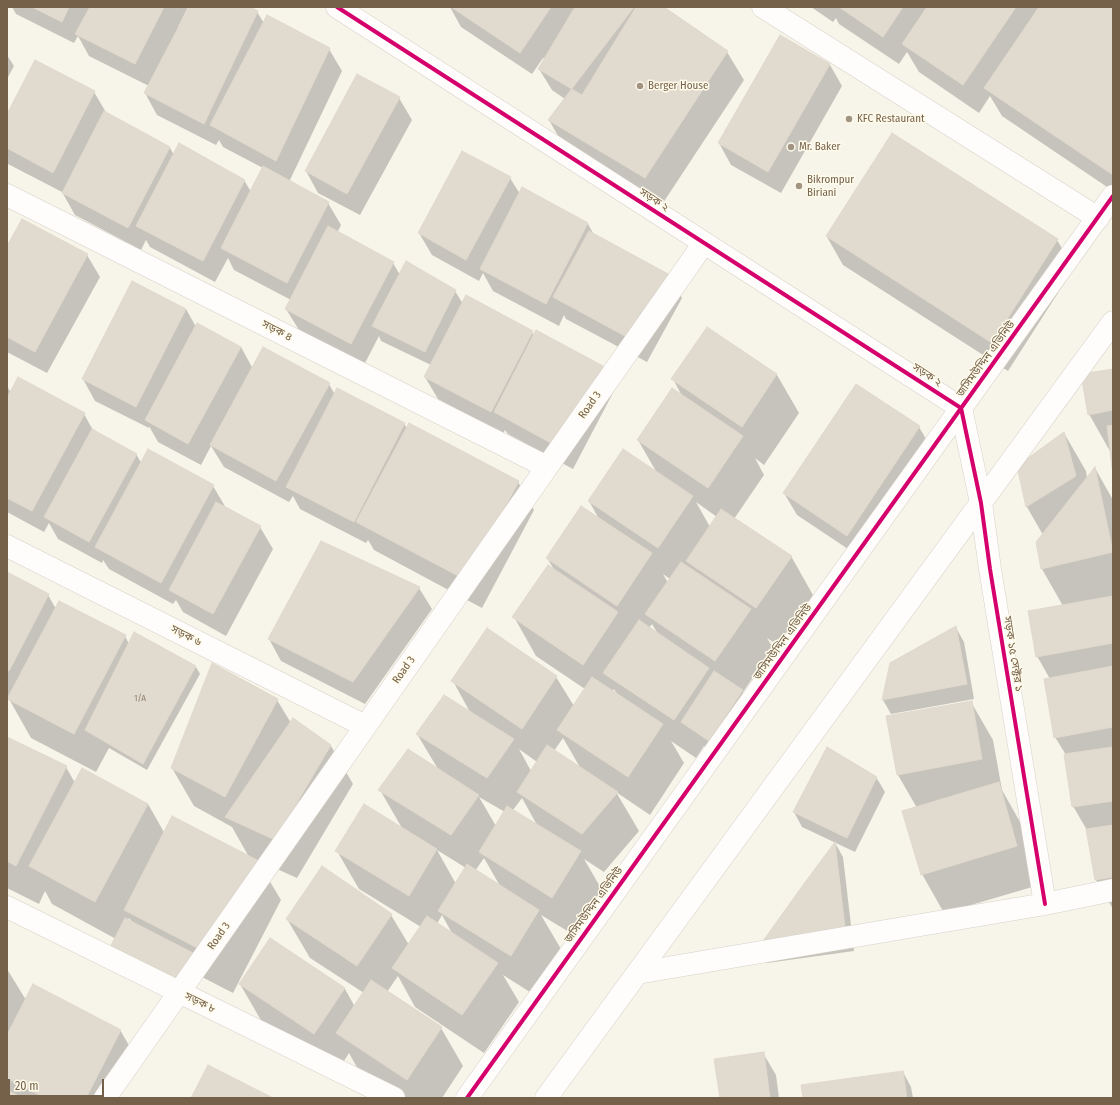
<!DOCTYPE html>
<meta charset="utf-8">
<style>
body{margin:0}
#map{position:relative;width:1120px;height:1105px;overflow:hidden;background:#f7f4ea;font-family:"Fira Sans Condensed",sans-serif}
canvas{display:block}
.frame{position:absolute;inset:0;border:8px solid #75614a;pointer-events:none}
.scale{position:absolute;left:8px;top:1079px;width:96px;height:18px;box-sizing:border-box;border:2px solid #75614a;border-top:0;padding-left:5px;font-size:12px;line-height:14px;white-space:nowrap;color:#75614a;-webkit-text-stroke:3px #fffbeb;paint-order:stroke}
</style>
<div id="map">
<canvas width="1120" height="1105"></canvas>
<div class="frame"></div>
<div class="scale">20 m</div>
</div>
<script>
const g = document.querySelector('canvas').getContext('2d');
g.lineJoin = 'round';
function fill(path, color) { g.fillStyle = color; g.fill(path, 'evenodd'); }
const poly = rows => new Path2D(rows.map(r => 'M' + r).join(''));
function trace(path, color, width, dash) { g.strokeStyle = color; g.lineWidth = width; g.lineCap = dash ? 'butt' : 'round'; g.setLineDash(dash || []); g.stroke(path); }
function drawText(font, color, halo, rows, align = 'center') {
  g.font = font + ' "Fira Sans Condensed","Noto Sans Bengali",sans-serif'; g.lineWidth = 3; g.setLineDash([]); g.textBaseline = 'middle'; g.strokeStyle = halo; g.fillStyle = color; for (const [text, x, y, turn = 0] of rows) {
    g.save(); g.translate(x, y); g.rotate((+turn || 0) * Math.PI / 180); g.textAlign = isNaN(turn) ? turn : align; if (halo) g.strokeText(text, 0, 0); g.fillText(text, 0, 0); g.restore();
  }
}
fill(poly([
 [12,7,188,7,178,27,179,28,191,7,248,7,257,12,264,23,329,49,342,71,289,182,328,203,341,225,337,233,393,263,400,275,455,291,463,304,532,332,534,336,602,367,615,389,573,469,508,434,505,430,503,434,438,399,425,377,431,365,381,341,379,336,364,365,299,330,286,309,291,300,234,270,228,258,215,282,150,247,146,240,141,250,75,215,62,192,8,164,7,118,94,92,107,114,170,148,174,155,244,180,251,192,263,168,223,147,219,140,216,145,157,115,145,93,149,86,89,56,78,36,74,43,16,14],
 [450,7,662,7,727,52,744,80,661,206,565,148,549,120,565,99,552,90,539,69,545,59,543,58,532,74,461,27],
 [811,7,1113,7,1113,191,1002,116,990,96,979,113,919,72,907,52,899,64,839,24,836,18,833,22],
 [7,55,14,66,7,79],
 [830,65,842,86,781,193,731,165,719,143],
 [399,98,412,120,360,215,318,193,306,171],
 [510,178,520,194,522,188,588,224,594,235,670,276,682,298,647,362,566,319,564,315,559,326,493,291,483,273,479,281,432,255,419,233],
 [827,237,1057,240,1074,268,1008,371,843,265],
 [7,248,87,255,100,277,47,373,7,352],
 [186,309,196,327,241,347,253,369,329,384,335,395,404,423,407,429,518,482,534,510,482,608,374,550,368,540,366,543,300,509,293,496,289,502,224,467,211,446,201,465,158,442,149,426,149,428,95,401,83,379],
 [707,328,777,375,799,413,764,465,755,458,764,475,734,519,791,556,813,595,779,646,767,638,773,648,743,692,751,706,717,755,704,746,696,758,671,741,684,763,650,815,616,792,639,831,604,872,584,859,602,890,574,935,541,915,561,949,533,994,503,975,519,1002,484,1053,415,1007,398,976,387,992,441,1028,463,1066,442,1098,400,1098,359,1071,349,1053,337,1072,262,1022,240,984,270,939,345,989,355,1007,364,993,310,958,287,919,391,915,409,945,421,927,359,889,337,851,402,828,380,790,438,769,417,734,471,714,453,681,556,677,574,706,585,689,536,656,514,617,555,571,547,558,599,519,589,501,657,473,638,440,682,396,673,379],
 [696,502,717,517,710,527],
 [663,574,670,579,668,583],
 [652,624,658,634,649,628],
 [614,689,618,696,612,692],
 [563,738,581,769,554,751],
 [519,749,537,762,531,771],
 [479,797,505,812,496,826],
 [522,798,537,825,513,810],
 [437,850,466,868,456,884],
 [484,858,500,886,475,871],
 [442,915,453,935,437,924],
 [1113,370,1113,467,1111,453,1089,414],
 [7,386,11,393,84,414,94,432,136,454,142,464,213,486,226,508,260,527,273,549,226,636,183,612,176,600,173,604,109,569,103,560,102,563,58,539,49,523,44,532,7,512],
 [919,427,932,449,860,557,797,515,784,493],
 [1064,433,1086,471,1087,478,1095,468,1113,500,1113,596,1112,596,1113,598,1113,909,1096,880,1088,832,1073,806,1066,755,1055,737,1050,679,1037,656,1063,606,1042,569,1043,535,1027,507,1018,466],
 [321,543,419,588,432,609,365,704,281,661,269,639],
 [7,573,48,595,56,609,125,636,129,644,196,667,200,674,147,770,109,748,96,772,31,738,9,699,10,697,7,696],
 [956,628,964,642,974,699,891,714,883,700],
 [277,700,291,723,331,746,353,784,297,878,257,860,281,900,233,993,198,975,181,995,116,939,52,904,45,891,39,904,7,888,7,738,66,767,75,783,148,804,165,834,249,857,232,827,194,806,172,768],
 [129,918,133,923,128,921],
 [971,702,993,740,1002,790,1020,822,1039,885,944,913,922,874,917,808,898,775],
 [876,777,885,792,855,852,802,827,794,812],
 [835,843,843,857,854,951,767,963,759,948],
 [7,969,26,1000,120,1030,133,1052,109,1098,7,1098],
 [763,1053,776,1075,779,1098,721,1098],
 [903,1072,911,1087,913,1098,804,1098]
]), '#0003');
const building = poly([
 [32,7,69,7,62,22,32,7],
 [90,7,164,7,135,64,75,34,90,7],
 [189,7,250,7,258,11,204,124,144,93,189,7],
 [451,7,551,7,520,53,451,7],
 [575,7,636,7,582,95,538,69,575,7],
 [634,7,664,7,728,51,645,178,548,120,634,7],
 [839,7,903,7,883,37,839,7],
 [927,7,1016,7,963,85,902,44,927,7],
 [1039,7,1113,7,1113,175,984,88,1039,7],
 [267,15,330,48,276,161,210,125,267,15],
 [780,35,830,64,768,172,718,143,780,35],
 [35,60,95,91,53,173,7,148,7,114,35,60],
 [357,74,400,97,347,194,305,171,357,74],
 [104,111,170,147,128,228,62,193,104,111],
 [892,133,1058,239,992,343,826,236,892,133],
 [179,143,245,180,203,261,136,226,179,143],
 [462,151,511,177,466,260,418,233,462,151],
 [263,166,329,202,287,283,221,248,263,166],
 [522,187,588,223,546,304,480,269,522,187],
 [22,219,88,254,35,352,7,337,7,246,22,219],
 [328,226,394,262,351,344,285,309,328,226],
 [589,231,670,275,634,341,553,297,589,231],
 [406,261,456,290,425,352,372,326,406,261],
 [132,281,186,309,136,407,82,379,132,281],
 [466,295,533,331,491,412,424,377,466,295],
 [197,323,241,347,188,444,145,420,197,323],
 [707,327,777,374,742,427,671,379,707,327],
 [536,330,603,366,560,448,494,412,536,330],
 [263,347,330,383,276,481,210,445,263,347],
 [1113,369,1113,410,1088,415,1081,374,1113,369],
 [18,377,85,413,32,511,7,498,7,398,18,377],
 [856,384,920,426,847,536,783,493,856,384],
 [337,388,405,423,354,522,286,487,337,388],
 [672,388,743,436,708,488,637,440,672,388],
 [409,423,519,481,466,580,356,522,409,423],
 [1113,425,1113,475,1107,426,1113,425],
 [92,429,137,454,89,542,44,517,92,429],
 [1064,432,1076,476,1026,507,1017,466,1064,432],
 [148,449,214,485,161,583,95,547,148,449],
 [623,449,693,496,658,548,588,501,623,449],
 [1095,467,1113,552,1041,569,1036,542,1095,467],
 [216,502,261,526,213,614,169,590,216,502],
 [581,506,652,553,617,606,546,558,581,506],
 [721,509,792,556,756,608,686,561,721,509],
 [321,541,420,587,353,682,268,639,321,541],
 [681,562,751,609,715,661,645,614,681,562],
 [548,565,618,612,583,665,512,617,548,565],
 [7,572,49,594,9,671,7,670,7,572],
 [1113,596,1113,643,1036,657,1028,611,1113,596],
 [59,601,126,635,74,734,7,699,59,601],
 [639,620,709,668,674,720,603,673,639,620],
 [956,626,967,684,882,700,890,663,956,626],
 [487,628,557,676,522,729,451,681,487,628],
 [134,632,196,666,143,764,85,730,134,632],
 [212,663,278,699,225,797,171,768,212,663],
 [1113,666,1113,727,1054,738,1044,679,1113,666],
 [714,671,743,690,709,741,681,722,714,671],
 [592,677,663,724,628,777,557,730,592,677],
 [444,695,514,739,487,778,416,734,444,695],
 [972,701,982,759,897,775,886,716,972,701],
 [293,718,331,745,275,840,225,817,293,718],
 [7,737,67,766,16,866,7,861,7,737],
 [547,745,618,792,582,834,517,792,547,745],
 [827,747,877,777,847,838,793,812,827,747],
 [1113,747,1113,801,1072,807,1064,754,1113,747],
 [408,749,479,795,451,835,378,790,408,749],
 [82,768,148,804,95,902,29,866,82,768],
 [999,782,1017,846,921,875,902,811,999,782],
 [364,804,437,849,409,896,335,851,364,804],
 [507,806,581,851,552,898,479,852,507,806],
 [172,816,259,861,211,955,124,910,172,816],
 [1113,825,1113,877,1095,880,1086,829,1113,825],
 [835,842,846,936,758,948,803,885,835,842],
 [467,864,539,910,511,956,438,911,467,864],
 [322,866,392,914,357,966,286,919,322,866],
 [427,916,498,963,462,1015,392,968,427,916],
 [125,918,195,954,172,981,109,949,125,918],
 [270,938,345,988,314,1034,239,984,270,938],
 [371,980,442,1027,407,1080,336,1033,371,980],
 [33,984,121,1030,86,1098,45,1098,7,1078,7,1035,33,984],
 [764,1052,770,1098,720,1098,714,1059,764,1052],
 [208,1065,273,1098,191,1098,208,1065],
 [903,1071,907,1098,803,1098,801,1085,903,1071],
 [7,1090,23,1098,7,1098,7,1090]
]);
fill(building, '#e1dacf');
trace(building, '#e0d8cc', 1);
const minor = poly([
 [337,7,961,408,981,503,990,569,1045,904],
 [763,7,1098,218],
 [7,195,547,467],
 [7,546,365,726],
 [7,907,394,1098],
 [637,973,1045,904,1113,890],
 [105,1098,704,243]
]);
const tertiary = poly([
 [467,1098,1113,196],
 [546,1098,1113,322]
]);
trace(minor, '#d6d1c8', 23);
trace(tertiary, '#d6d1c8', 23);
trace(minor, '#fefdfc', 22);
trace(tertiary, '#fefdfc', 22);
trace(poly([
 [337,7,961,408,981,503,990,569,1045,904],
 [467,1098,1113,196]
]), '#d6006c', 4);
for (const [x, y, r, color] of [
 [640,86,4,"#a29482"],
 [849,119,4,"#a29482"],
 [791,147,4,"#a29482"],
 [799,186,4,"#a29482"]
]) { const dot = new Path2D(); dot.arc(x, y, r, 0, 2 * Math.PI); g.fillStyle = color; g.fill(dot); trace(dot, '#fffbeb', 1.5); }
drawText('9px', '#92826e', null, [
 ["1/A",140,698]
]);
drawText('11px', '#75614a', '#fffbeb', [
 ["Berger House",648,86],
 ["KFC Restaurant",857,119],
 ["Mr. Baker",799,147],
 ["Bikrompur",807,180],
 ["Biriani",807,193]
], 'left');
drawText('11px', '#75614a', '#fffbeb', [
 ["সড়ক ২",654,200,33],
 ["সড়ক ৪",277,331,27],
 ["জসিমউদ্দিন এভিনিউ",986,359,-54],
 ["সড়ক ২",927,375,33],
 ["Road 3",590,405,-55],
 ["সড়ক ৬",186,636,27],
 ["জসিমউদ্দিন এভিনিউ",783,642,-54],
 ["সড়ক ১৫ সেক্টর ১",1013,654,81],
 ["Road 3",404,670,-55],
 ["জসিমউদ্দিন এভিনিউ",594,905,-54],
 ["Road 3",219,936,-55],
 ["সড়ক ৮",200,1003,26]
]);
</script>
